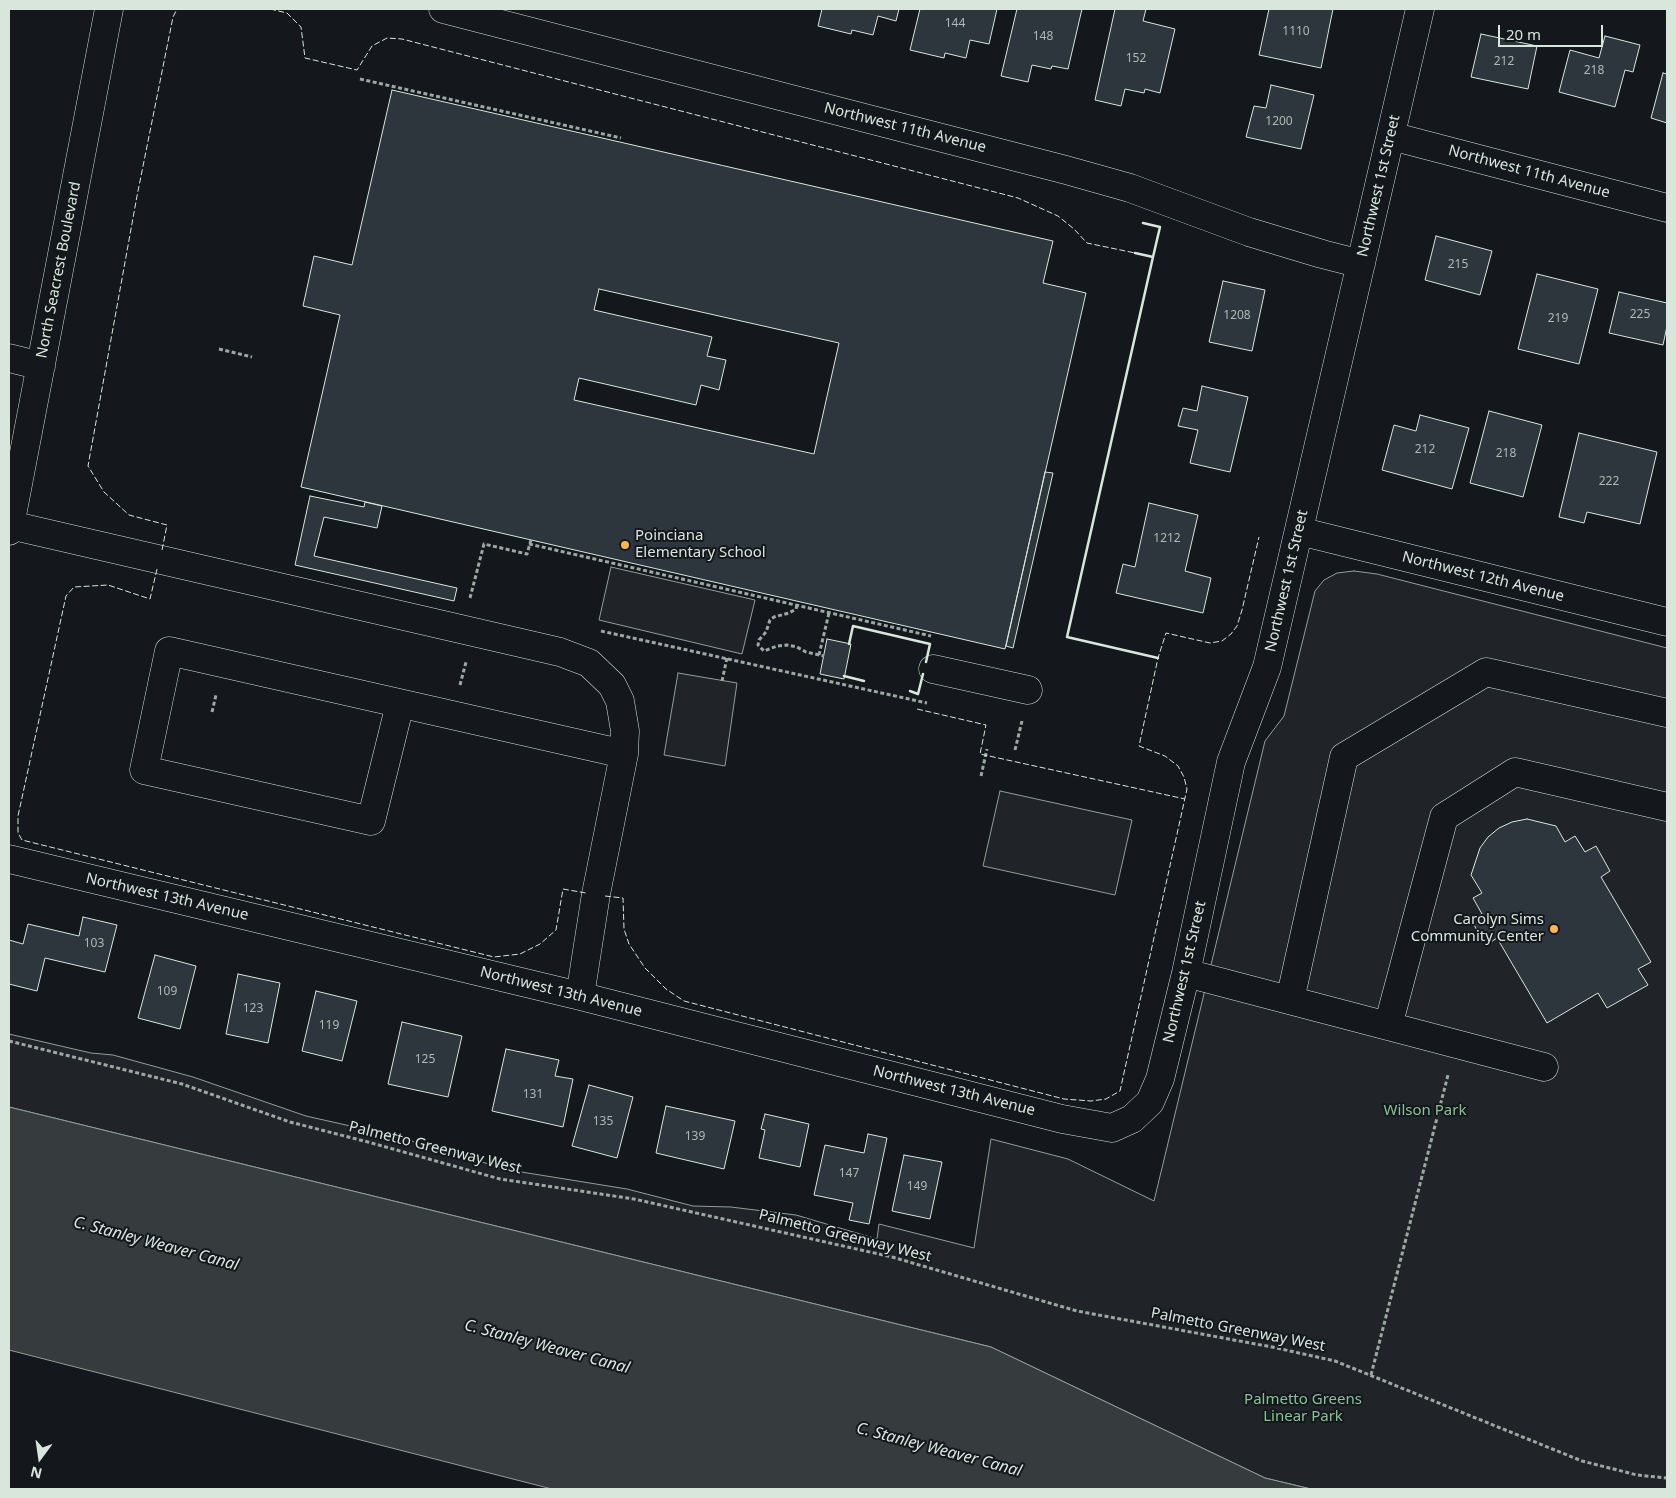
<!DOCTYPE html>
<style>
body{margin:0}
#map{position:relative;width:1676px;height:1498px;overflow:hidden;background:#14181c;font-family:"Noto Sans",sans-serif}
canvas{display:block}
.frame{position:absolute;inset:0;border:10px solid #d8e6dc;pointer-events:none}
.north{position:absolute;left:15px;top:1433px;width:50px;height:50px;-webkit-text-stroke:4px #14181c;paint-order:stroke;rotate:194deg;font-size:14px;font-weight:700;line-height:20px;text-align:center;color:#d8e6dc}
.north::after{content:'';display:block;margin:auto;width:18px;height:22px;background:#d8e6dc;clip-path:polygon(50% 0,100% 100%,50% 72%,0 100%)}
.scale{position:absolute;left:1498px;top:25px;width:105px;height:22px;box-sizing:border-box;border:2px solid #d8e6dc;border-top:0;padding-left:6px;font-size:15px;line-height:18px;white-space:nowrap;color:#d8e6dc;-webkit-text-stroke:4px #14181c;paint-order:stroke}
</style>
<div id="map">
<canvas width="1676" height="1498"></canvas>
<div class="frame"></div>
<div class="north">N</div>
<div class="scale">20 m</div>
</div>
<script>
const g = document.querySelector('canvas').getContext('2d');
g.lineJoin = 'round';
function fill(path, color) { g.fillStyle = color; g.fill(path, 'evenodd'); }
const poly = rows => new Path2D(rows.map(r => 'M' + r).join(''));
function trace(path, color, width, dash) { g.strokeStyle = color; g.lineWidth = width; g.lineCap = dash ? 'butt' : 'round'; g.setLineDash(dash || []); g.stroke(path); }
function drawText(font, color, halo, rows, align = 'center') {
  g.font = font + ' "Noto Sans",sans-serif'; g.lineWidth = 4; g.setLineDash([]); g.textBaseline = 'middle'; g.strokeStyle = halo; g.fillStyle = color; for (const [text, x, y, turn = 0] of rows) {
    g.save(); g.translate(x, y); g.rotate((+turn || 0) * Math.PI / 180); g.textAlign = isNaN(turn) ? turn : align; if (halo) g.strokeText(text, 0, 0); g.fillText(text, 0, 0); g.restore();
  }
}
const green = poly([
 [611,567,755,600,742,654,599,620,611,567],
 [1354,571,1377,574,1667,648,1667,1489,1311,1489,1265,1478,991,1347,9,1107,9,1034,91,1053,113,1055,193,1077,306,1116,395,1136,509,1170,627,1189,693,1206,731,1207,796,1215,877,1239,879,1224,974,1248,991,1139,1068,1159,1154,1201,1265,741,1284,716,1315,591,1324,580,1337,573,1354,571],
 [678,673,737,683,725,766,664,755,678,673],
 [1000,791,1132,820,1115,895,983,866,1000,791]
]);
fill(green, '#202428');
trace(green, '#939e99', 1);
const water = poly([
 [9,1107,991,1347,1265,1478,1311,1489,552,1489,9,1350,9,1107]
]);
fill(water, '#363b3e');
trace(water, '#939e99', 1);
const building = poly([
 [822,9,899,9,896,21,878,16,873,35,852,30,851,34,818,26,822,9],
 [920,9,997,9,989,44,970,40,966,58,945,53,944,58,910,50,920,9],
 [1017,9,1082,9,1068,69,1052,66,1051,69,1032,65,1028,82,1001,76,1017,9],
 [1115,9,1146,9,1143,21,1175,29,1160,93,1145,89,1144,93,1125,89,1121,106,1095,100,1115,9],
 [1269,9,1333,9,1321,68,1259,55,1269,9],
 [1481,34,1537,46,1528,89,1471,77,1481,34],
 [1605,36,1640,45,1633,72,1625,70,1615,107,1559,92,1570,50,1599,58,1605,36],
 [1663,73,1667,74,1667,123,1651,118,1663,73],
 [1271,85,1314,95,1301,149,1246,137,1254,106,1266,108,1271,85],
 [392,90,1053,241,1043,283,1086,293,1005,649,301,487,340,315,303,306,314,256,352,265,392,90],
 [599,289,839,343,814,454,574,400,579,378,696,405,701,385,719,390,726,360,707,356,712,337,594,310,599,289],
 [1436,236,1492,251,1480,295,1425,280,1436,236],
 [1537,274,1598,289,1579,364,1518,349,1537,274],
 [1223,281,1265,290,1252,351,1209,342,1223,281],
 [1619,292,1667,303,1667,326,1663,345,1609,333,1619,292],
 [1202,386,1248,397,1230,472,1190,463,1198,430,1178,426,1183,408,1197,411,1202,386],
 [1489,411,1542,425,1523,497,1470,483,1489,411],
 [1420,415,1469,428,1452,489,1382,470,1394,425,1416,431,1420,415],
 [1579,433,1657,452,1640,524,1587,512,1584,523,1559,517,1579,433],
 [1045,472,1053,473,1013,648,1006,646,1045,472],
 [310,496,364,507,365,502,382,506,377,528,324,517,314,556,457,588,454,601,295,565,310,496],
 [1149,503,1198,515,1185,571,1211,578,1203,613,1116,593,1123,564,1135,567,1149,503],
 [827,639,851,644,844,679,820,674,827,639],
 [1527,819,1556,826,1565,842,1575,836,1585,852,1596,846,1610,871,1601,877,1651,962,1638,969,1648,985,1607,1008,1598,993,1547,1023,1497,938,1486,945,1471,920,1482,914,1473,898,1482,893,1471,875,1480,848,1488,837,1499,828,1512,822,1527,819],
 [83,917,117,925,105,972,45,958,37,991,9,984,9,940,23,944,28,924,79,936,83,917],
 [155,955,196,966,180,1029,138,1018,155,955],
 [238,974,280,983,268,1043,226,1034,238,974],
 [316,991,357,1001,342,1061,302,1051,316,991],
 [402,1022,462,1036,448,1097,388,1084,402,1022],
 [506,1049,559,1060,555,1076,573,1079,563,1127,492,1111,506,1049],
 [589,1085,633,1097,617,1158,572,1146,589,1085],
 [666,1106,735,1121,724,1169,656,1153,666,1106],
 [765,1114,809,1124,800,1167,759,1158,765,1130,761,1129,765,1114],
 [868,1134,887,1138,869,1224,849,1220,853,1203,814,1195,825,1145,864,1153,868,1134],
 [904,1155,942,1162,930,1219,892,1211,904,1155]
]);
fill(building, '#2c363c');
trace(building, '#d8e6dc', 1);
const minor = poly([
 [443,9,1066,170,1130,188,1249,232,1322,254,1361,264],
 [1391,136,1667,208],
 [9,358,41,366],
 [10,525,560,652,589,663,612,685,620,701,625,731,624,754,596,894,580,996],
 [9,531,109,9],
 [1299,531,1667,622],
 [933,669,1028,690],
 [400,704,371,821,144,770,169,651,624,754],
 [9,859,580,996,1062,1119,1112,1128,1132,1119,1150,1102,1160,1079,1186,973,1231,762,1267,667,1420,9],
 [1186,973,1544,1067],
 [1290,1000,1344,757,1486,672,1667,713],
 [1388,1026,1444,817,1515,772,1667,807]
]);
trace(minor, '#d8e6dc', 29);
trace(poly([
 [360,79,621,138],
 [219,349,252,357],
 [529,544,931,636],
 [470,598,484,544,527,554,531,540],
 [797,605,796,609,789,613,774,617,770,620,766,632,759,640,758,645,764,651,777,646,787,645,797,647,806,652,824,656],
 [601,631,927,703],
 [819,655,829,613],
 [722,681,727,658],
 [460,685,466,662],
 [212,712,216,695],
 [1015,750,1022,721],
 [981,776,987,749],
 [9,1041,182,1084,290,1122,368,1142,500,1179,634,1199,892,1257,1077,1311,1272,1347,1335,1361,1582,1461,1637,1475,1667,1478],
 [1371,1375,1448,1075]
]), '#9da8a2', 3, [4, 2.5]);
trace(minor, '#14181c', 28);
trace(poly([
 [270,9,287,13,301,27,305,58,357,70,372,46,387,38,402,39,1018,198,1058,216,1074,229,1087,243,1135,253],
 [162,550,167,525,129,515,104,492,88,466,137,196,173,17,177,9],
 [157,569,150,599,108,585,74,587,66,596,18,816,18,833,22,840,494,957,520,954,540,944,556,930,563,889,586,893],
 [917,709,986,725,980,754,1185,799],
 [605,896,623,898,624,929,629,944,645,968,666,989,684,1001,1064,1099,1091,1101,1106,1099,1120,1091,1187,789,1184,777,1178,766,1165,756,1139,746,1158,658,1166,633,1210,643,1222,641,1231,634,1237,626,1242,610,1259,537]
]), '#d8e6dc', 1, [6, 2.5]);
trace(poly([
 [1143,223,1160,227,1153,257],
 [1135,253,1153,257,1067,637,1158,658],
 [849,644,853,626,930,644,926,662],
 [844,676,864,681],
 [910,691,918,694,923,674]
]), '#d8e6dc', 2.5);
for (const [x, y, r, color] of [
 [625,545,5,"#ffb74d"],
 [1554,929,5,"#ffb74d"]
]) { const dot = new Path2D(); dot.arc(x, y, r, 0, 2 * Math.PI); g.fillStyle = color; g.fill(dot); trace(dot, '#14181c', 2); }
drawText('12px', '#adbab4', null, [
 ["144",955,24],
 ["1110",1296,32],
 ["148",1043,37],
 ["152",1136,59],
 ["212",1504,62],
 ["218",1594,71],
 ["1200",1279,122],
 ["215",1458,265],
 ["225",1640,315],
 ["1208",1237,316],
 ["219",1558,319],
 ["212",1425,450],
 ["218",1506,454],
 ["222",1609,482],
 ["1212",1167,539],
 ["103",94,944],
 ["109",167,992],
 ["123",253,1009],
 ["119",329,1026],
 ["125",425,1060],
 ["131",533,1095],
 ["135",603,1122],
 ["139",695,1137],
 ["147",849,1174],
 ["149",917,1187]
]);
drawText('15px', '#d8e6dc', '#14181c', [
 ["Northwest 11th Avenue",905,128,14],
 ["Northwest 11th Avenue",1529,172,15],
 ["Northwest 1st Street",1379,186,-77],
 ["North Seacrest Boulevard",59,270,-79],
 ["Northwest 12th Avenue",1483,577,14],
 ["Northwest 1st Street",1287,581,-77],
 ["Northwest 13th Avenue",167,897,13],
 ["Northwest 1st Street",1185,972,-77],
 ["Northwest 13th Avenue",561,992,14],
 ["Northwest 13th Avenue",954,1091,14],
 ["Palmetto Greenway West",435,1148,14],
 ["Palmetto Greenway West",845,1236,14],
 ["Palmetto Greenway West",1238,1330,11]
]);
drawText('15px', '#d8e6dc', '#14181c', [
 ["Poinciana",635,536],
 ["Elementary School",635,553],
 ["Carolyn Sims",1544,920,"right"],
 ["Community Center",1544,937,"right"]
], 'left');
drawText('15px', '#8ac095', '#14181c', [
 ["Wilson Park",1425,1111],
 ["Palmetto Greens",1303,1400],
 ["Linear Park",1303,1417]
]);
drawText('italic 16px', '#d8e6dc', '#14181c', [
 ["C. Stanley Weaver Canal",156,1244,15],
 ["C. Stanley Weaver Canal",547,1347,15],
 ["C. Stanley Weaver Canal",939,1450,15]
]);
</script>
